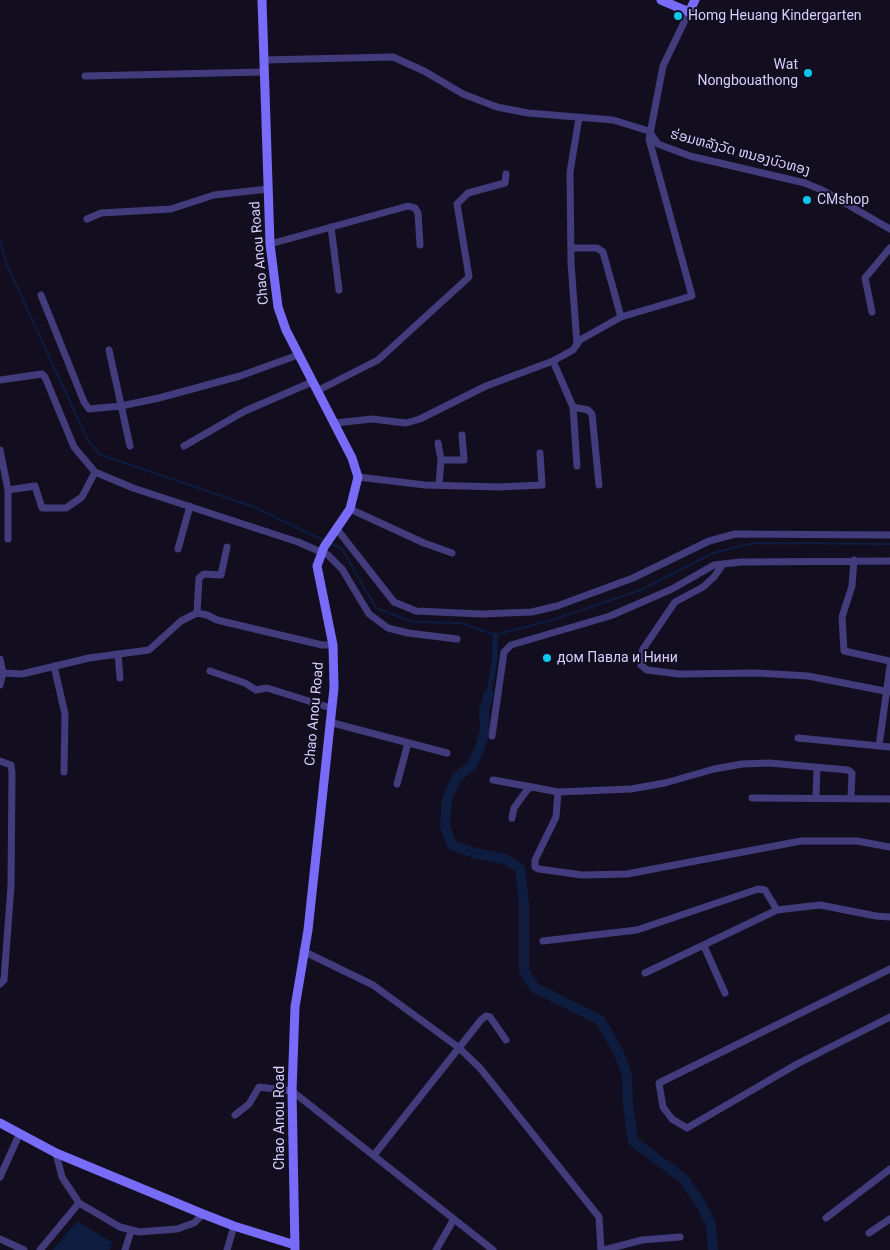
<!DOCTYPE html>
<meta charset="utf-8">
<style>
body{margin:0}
canvas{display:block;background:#120e20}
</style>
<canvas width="890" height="1250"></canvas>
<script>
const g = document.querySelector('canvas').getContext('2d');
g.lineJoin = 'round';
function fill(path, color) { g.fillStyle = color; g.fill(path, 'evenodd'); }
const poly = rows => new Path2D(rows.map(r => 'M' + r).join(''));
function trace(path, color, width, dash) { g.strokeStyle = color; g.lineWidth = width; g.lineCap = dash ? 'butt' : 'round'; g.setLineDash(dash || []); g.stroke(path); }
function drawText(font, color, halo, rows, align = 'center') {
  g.font = font + ' Roboto,"Noto Sans Lao",sans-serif'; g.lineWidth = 4; g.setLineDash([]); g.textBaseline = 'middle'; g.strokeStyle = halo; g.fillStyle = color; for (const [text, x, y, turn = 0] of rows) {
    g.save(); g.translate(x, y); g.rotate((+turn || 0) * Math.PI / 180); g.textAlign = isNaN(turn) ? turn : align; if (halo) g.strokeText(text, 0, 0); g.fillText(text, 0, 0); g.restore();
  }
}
fill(poly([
 [77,1221,112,1242,110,1250,53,1250]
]), '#0e1d3f');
trace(poly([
 [0,240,7,265,88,441,101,455,254,507,325,541],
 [330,543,342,549,376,608,413,622,461,623,495,635,549,621,641,590,713,553,754,543,890,544]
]), '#0e1d3f', 2);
trace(poly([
 [489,694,495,658,495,635]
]), '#0e1d3f', 5.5);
trace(poly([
 [489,694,484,711,485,729,480,748,471,766,457,777,447,799,445,827,452,845,474,853,505,859,520,868,524,903,524,971,535,988,600,1020,619,1053,627,1076,628,1105,633,1141,684,1179,702,1206,711,1225,713,1250]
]), '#0e1d3f', 10);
trace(poly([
 [263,60,393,57,424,71,463,94,497,107,528,113,613,120,649,131,658,144,690,156,805,183,824,191,890,229],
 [85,76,263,72],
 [87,219,101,213,171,209,214,195,268,189],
 [331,227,339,290],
 [270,244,408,206,415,208,418,213,420,245],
 [571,248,597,248,603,252,621,317],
 [41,295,84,402,89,409,121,406,159,398,240,376,298,355],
 [872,312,865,278,890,248],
 [577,344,571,263,570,172,579,118],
 [109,350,130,446],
 [553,361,573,407,577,466],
 [0,380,42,374,45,377,74,447,95,472,133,488,298,542,328,555,342,569,369,614,388,628,408,633,457,639],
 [317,391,378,360,469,277,457,204,468,193,505,183,506,174],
 [573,407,588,410,592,414,599,485],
 [335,423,372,419,406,423,420,419,486,386,553,361,573,350,580,340,621,317,692,296,649,139,663,66,689,12],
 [438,443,441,460,439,485],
 [184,446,245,411,312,382],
 [0,450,8,490,8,539],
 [441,460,464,460,462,435],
 [358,477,425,485,499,487,542,485,540,453],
 [8,490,35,486,42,508,66,508,82,497,95,472],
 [350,509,424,543,452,553],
 [336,528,394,602,416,611,481,614,532,612,557,606,633,578,709,541,735,534,890,535],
 [178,549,190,506],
 [854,560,852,586,842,617,844,651,890,661],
 [723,564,714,577,703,587,675,602,643,649,640,659,641,665,647,670,679,674,757,673,808,676,890,692],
 [197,613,199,578,204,574,221,575,227,547],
 [118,654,120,678],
 [0,659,3,673,0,685],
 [54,666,65,714,64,772],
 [210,671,245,683,256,690,267,688,331,708],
 [3,673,22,674,89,658,149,650,181,621,197,613,207,615,217,620,322,645,333,645],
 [329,722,447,753],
 [492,736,504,652,511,645,610,616,672,589,714,565,741,562,890,561],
 [798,738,890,747],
 [879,746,890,666],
 [0,761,11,765,12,773,11,886,4,980,0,984],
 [493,780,532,787],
 [397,784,408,743],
 [558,792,556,817,535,860,535,867,539,869,582,875,627,874,801,841,857,841,890,847],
 [816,797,817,768],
 [752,798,890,799],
 [512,818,514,808,527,790,532,787,558,792,631,789,665,783,714,769,742,764,769,763,848,770,852,773,851,797],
 [543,941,637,930,758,889,765,890,777,910],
 [704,946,725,993],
 [303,951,373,985,458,1047,480,1068,599,1217,601,1250],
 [890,969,659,1083,663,1107,672,1119,687,1128,797,1064,890,1017],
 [645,973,777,910,820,905,876,916,890,917],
 [235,1115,249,1104,259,1087,292,1091,493,1250],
 [56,1153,62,1177,79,1203,120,1227,139,1232,177,1229,194,1223,203,1214],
 [374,1155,481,1020,486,1016,490,1017,506,1040],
 [0,1177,19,1135],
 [826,1218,890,1169],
 [869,1233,890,1219],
 [0,1239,24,1250],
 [40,1250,79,1203],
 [125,1250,131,1231],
 [227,1250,234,1226],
 [436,1250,454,1219],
 [604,1250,642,1240,680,1237]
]), '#423b7c', 7);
trace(poly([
 [262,0,270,244,278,307,286,330,352,458,358,477,350,509,324,547,317,566,333,645,334,688,308,930,295,1007,292,1091,295,1250],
 [661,0,689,12,695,0],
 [0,1123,56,1153,203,1214,234,1226,295,1245]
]), '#776bf7', 9);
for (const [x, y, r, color] of [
 [678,16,5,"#0cc7eb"],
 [808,73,5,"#0cc7eb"],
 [807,200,5,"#0cc7eb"],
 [547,658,5,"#0cc7eb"]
]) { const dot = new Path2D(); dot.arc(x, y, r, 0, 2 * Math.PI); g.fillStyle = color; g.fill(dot); trace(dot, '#120e20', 2); }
drawText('14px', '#d7cffd', '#120e20', [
 ["Homg Heuang Kindergarten",688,16],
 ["Wat",798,65,"right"],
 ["Nongbouathong",798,81,"right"],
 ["CMshop",817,200],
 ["дом Павла и Нини",557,658]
], 'left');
drawText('14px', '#d7cffd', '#120e20', [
 ["ຮ່ອມຫລັງວັດ ຫນອງບົວທອງ",740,153,15],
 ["Chao Anou Road",260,253,-95],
 ["Chao Anou Road",315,714,-85],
 ["Chao Anou Road",280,1118,-90]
]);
</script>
